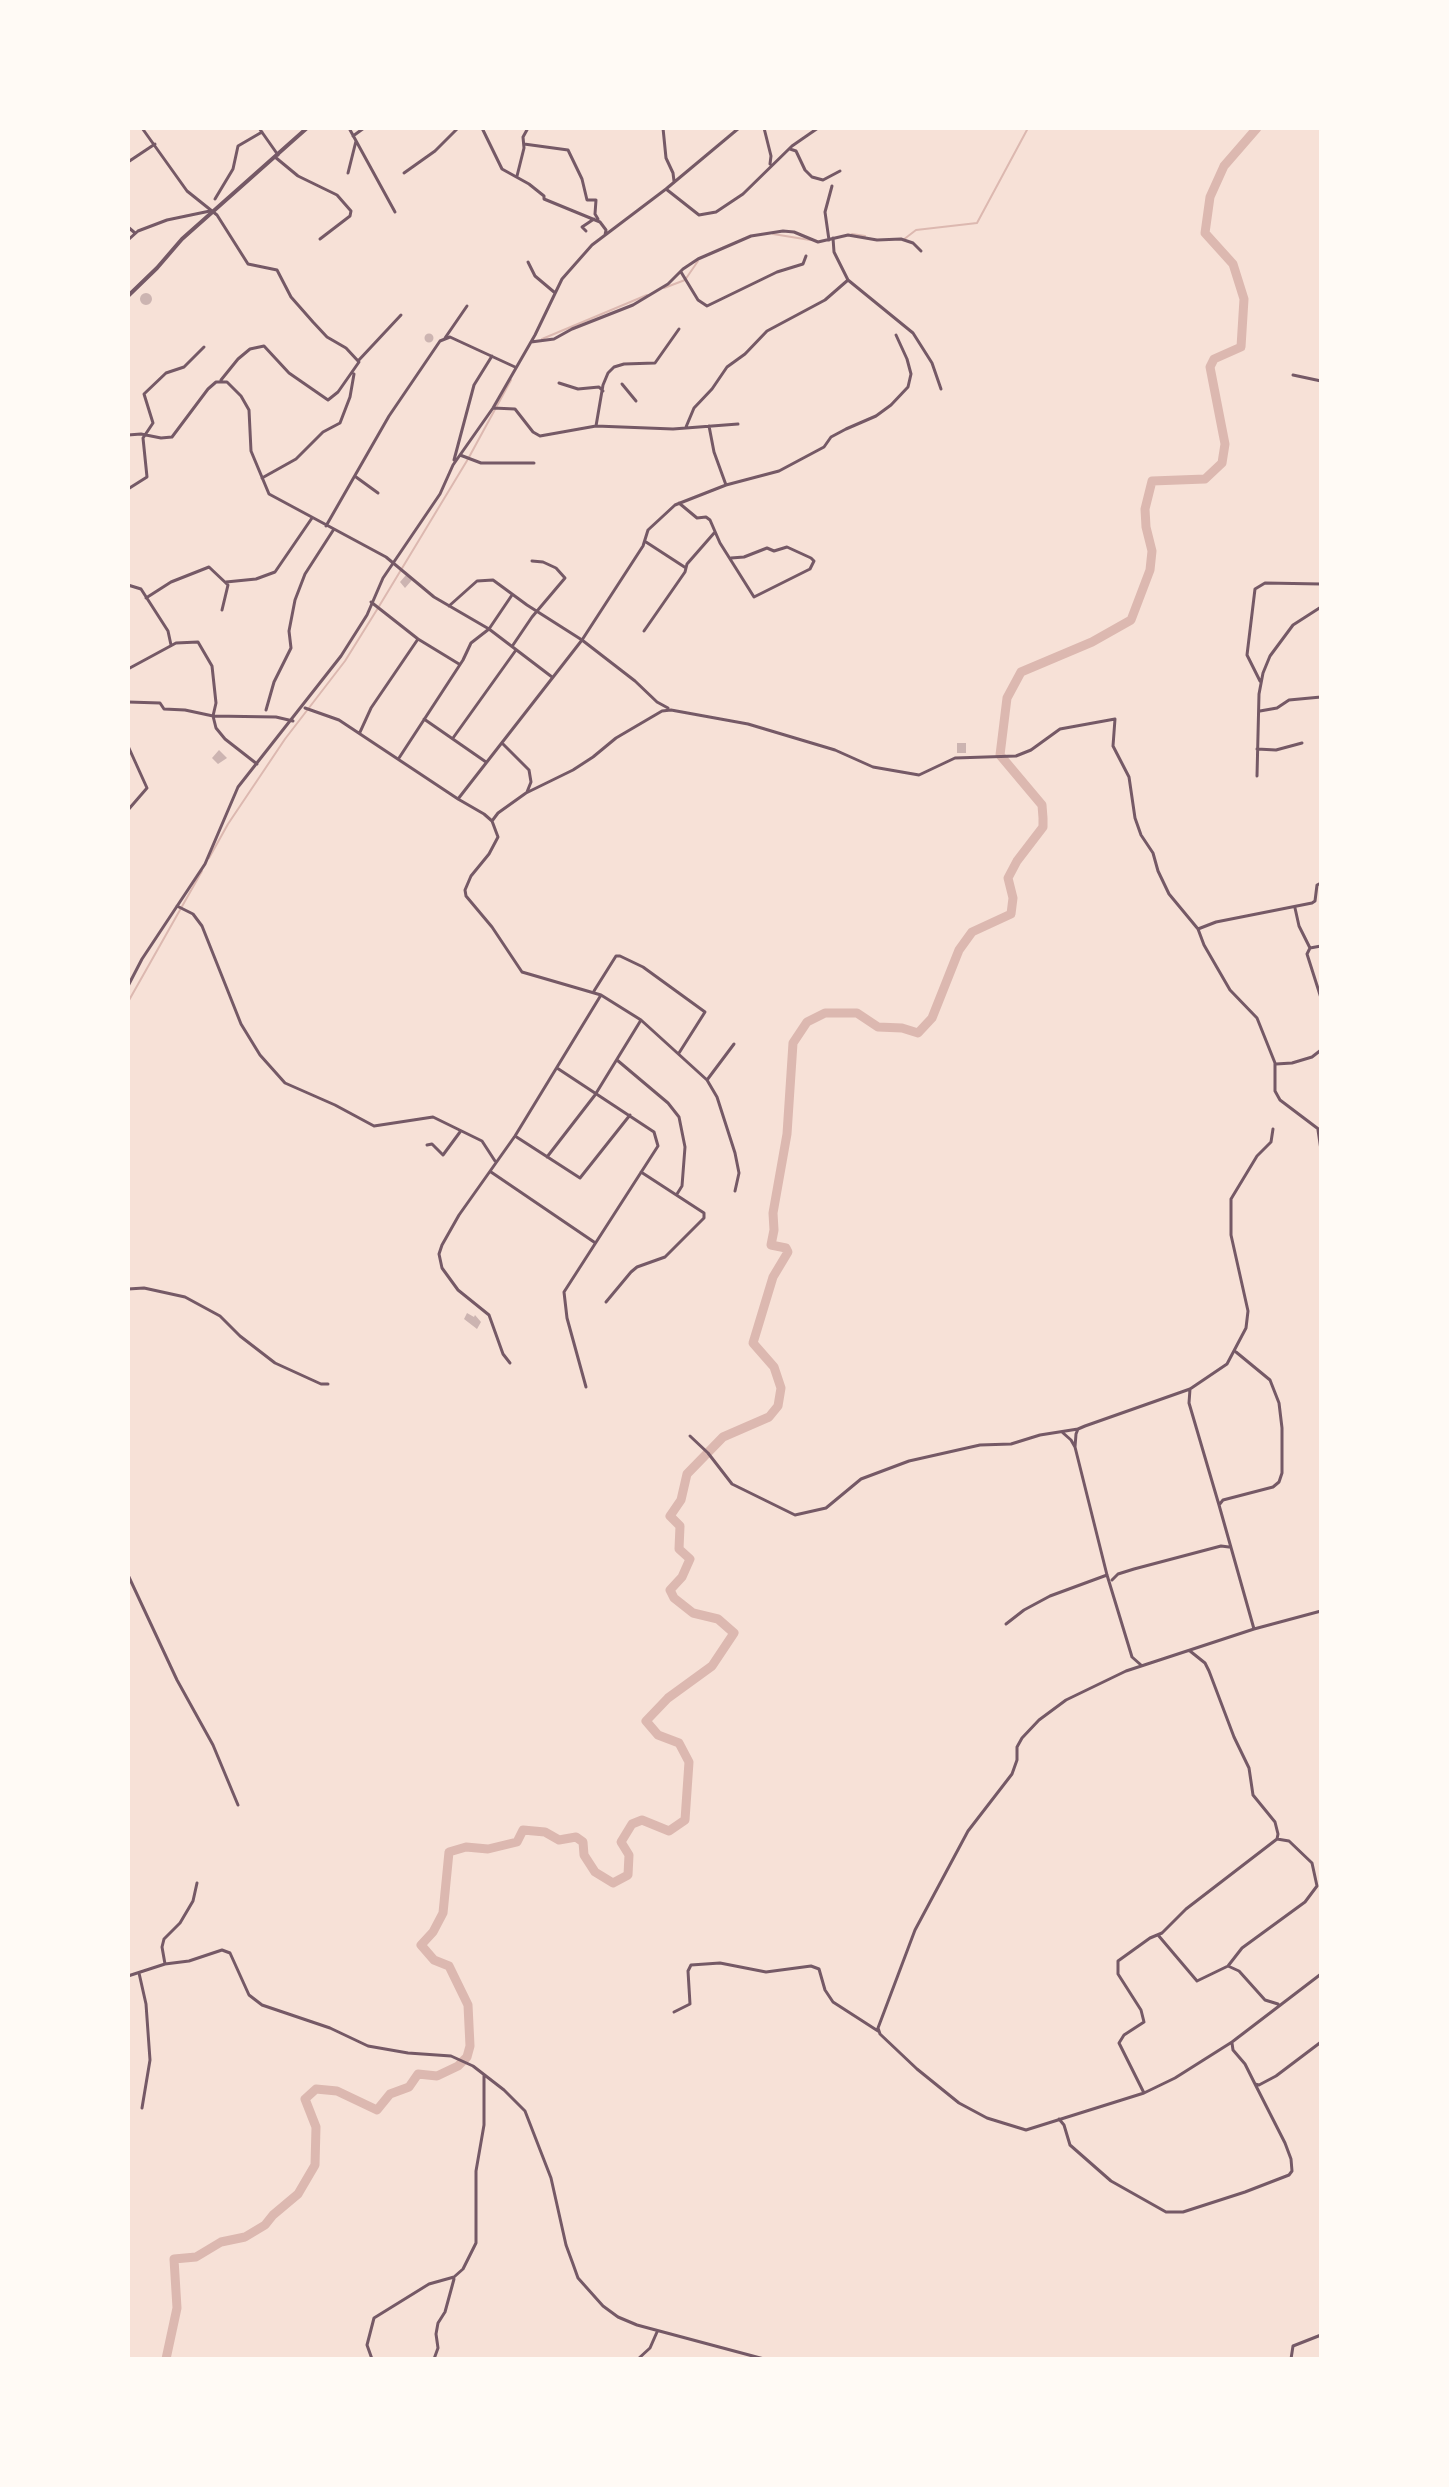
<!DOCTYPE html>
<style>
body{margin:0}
#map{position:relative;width:1449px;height:2487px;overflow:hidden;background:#f7e1d7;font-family:Lato,sans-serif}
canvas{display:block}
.frame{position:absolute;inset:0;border:130px solid #fffaf5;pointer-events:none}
</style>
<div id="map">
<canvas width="1449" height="2487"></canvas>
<div class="frame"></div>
</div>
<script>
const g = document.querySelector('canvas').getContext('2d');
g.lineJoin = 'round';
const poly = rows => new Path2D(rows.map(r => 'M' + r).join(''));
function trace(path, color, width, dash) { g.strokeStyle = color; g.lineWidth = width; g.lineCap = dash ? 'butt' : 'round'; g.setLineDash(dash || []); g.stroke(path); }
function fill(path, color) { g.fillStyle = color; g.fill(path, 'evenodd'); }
trace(poly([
 [773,234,810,240],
 [852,234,865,236],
 [903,240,916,230,977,223,1028,128],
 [664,288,685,280,698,261],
 [542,339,647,295],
 [209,858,228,824,285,739,345,661,378,608,468,459,511,380],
 [128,1002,202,871]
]), '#dcb8b0', 2);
trace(poly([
 [166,2359,177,2308,174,2259,196,2257,221,2242,245,2237,265,2225,273,2215,298,2194,315,2165,316,2127,305,2099,316,2089,337,2091,377,2110,390,2094,409,2087,418,2074,437,2076,458,2066,467,2057,470,2046,468,2005,449,1966,434,1960,421,1945,433,1932,443,1913,449,1852,466,1847,488,1849,517,1842,523,1830,545,1832,559,1840,576,1837,583,1842,584,1855,595,1872,613,1883,628,1875,629,1855,621,1842,632,1824,642,1820,669,1831,685,1820,689,1762,679,1743,658,1735,646,1721,668,1698,712,1666,734,1633,718,1619,693,1613,674,1598,670,1590,682,1577,690,1559,679,1549,680,1526,670,1516,681,1500,687,1474,723,1437,769,1417,778,1406,781,1388,774,1367,753,1343,773,1277,788,1252,786,1248,771,1245,774,1230,773,1213,787,1134,793,1043,807,1022,825,1013,857,1013,878,1027,902,1028,918,1033,932,1018,959,950,972,932,1011,914,1013,898,1008,878,1017,861,1043,827,1043,818,1042,805,1000,755,1007,698,1021,672,1092,642,1131,620,1150,570,1152,551,1146,527,1145,509,1152,481,1205,479,1222,463,1225,444,1210,367,1214,359,1241,347,1244,299,1233,264,1205,233,1210,197,1224,166,1257,128]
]), '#dcb8b0', 9);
fill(poly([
 '140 299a6 6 0 1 1 12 0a6 6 0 1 1-12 0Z',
 '424.5 338a4.5 4.5 0 1 1 9 0a4.5 4.5 0 1 1-9 0Z',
 [406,575,412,580,405,588,400,582],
 [957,743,966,743,966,753,957,753],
 [219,750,227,758,218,764,212,758],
 [467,1313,474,1317,475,1315,481,1322,477,1329,464,1319]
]), '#ccb4b1');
trace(poly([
 [142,128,187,191,217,215,248,264,277,270,291,297,313,322,327,337,346,348,359,362,338,392,328,400,289,373,264,346,250,349,238,359,221,380],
 [259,128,278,155],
 [349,128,395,212],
 [482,128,502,169,529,184,544,196,544,199,600,222,606,230,605,235],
 [663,128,666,158,673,173,674,181],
 [764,128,771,156,770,164],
 [353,136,364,128],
 [524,144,568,150,582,179,587,200,596,200,595,214,598,219],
 [790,149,796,151,805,170,812,177,823,180,840,171],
 [275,157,298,176,337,195,351,211,350,216,320,239],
 [128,162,155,144],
 [348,173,356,141],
 [404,173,435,151,458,128],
 [517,176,524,148,523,137,528,128],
 [666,189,699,215,716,212,743,194,792,146,818,128],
 [215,199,233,169,238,146,262,132],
 [128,227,135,233],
 [586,231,582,227,594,219],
 [833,238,834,252,848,280,913,333,932,363,941,389],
 [128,240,138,231,167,220,210,211],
 [829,240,825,212,832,186],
 [528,262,535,276,554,292],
 [681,272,698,300,707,306,777,272,803,264,806,256],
 [445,338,467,306],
 [531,342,554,339,572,329,633,305,668,284,683,269,698,259,751,236,783,231,794,232,818,242,848,235,877,240,901,239,913,243,921,251],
 [358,361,401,315],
 [1293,375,1321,381],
 [559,383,578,389,599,387,603,391],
 [622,384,636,401],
 [493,408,515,409,533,432,540,436,596,426,673,429,738,424],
 [596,426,603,385,608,373,614,367,624,364,655,363,679,329],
 [686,427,694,408,712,389,727,367,745,354,767,331,825,300,848,280],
 [128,435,141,434,161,438,172,437,208,389,216,382,227,382,241,396,249,410,251,451,269,494,386,557,434,597,489,629,552,677],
 [460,455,481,463,534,463],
 [454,460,474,385,492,356],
 [356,477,378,493],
 [262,478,296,459,323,432,340,423,350,397,354,374],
 [726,485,779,471,824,447,831,437,846,429,876,416,891,405,908,387,911,374,907,359,896,335],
 [128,489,147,477,143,438,153,423,144,394,166,373,184,367,204,347],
 [679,503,697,518,706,517,710,520,720,543,754,597,810,569,814,561,811,558,787,547,774,551,767,548,744,557,731,558],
 [326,526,389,416,440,341,450,337,515,367],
 [646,542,686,568],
 [226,582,256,579,275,572,312,518],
 [128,585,141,589,168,631,171,645],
 [146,598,171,582,209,567,228,585,222,610],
 [371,602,418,639,459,664],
 [449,606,477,581,493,580,527,605,582,640,635,681,657,702,668,708],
 [644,631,685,572,687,564,715,532],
 [513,645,532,617,565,578,556,568,543,562,532,561],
 [128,669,176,643,198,642,212,666,216,703,213,716,216,728,225,739,257,764],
 [1260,681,1247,655,1255,589,1265,583,1321,584],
 [128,702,160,703,164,709,185,710,213,716,276,717,293,721],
 [305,708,339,720,458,799,484,814,492,821,498,837,489,854,471,876,465,890,466,896,492,927,522,972,601,995,641,1020,707,1080,717,1097,735,1153,739,1173,735,1191],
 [266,710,274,682,291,648,289,631,295,600,305,574,334,529],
 [1260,711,1277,708,1289,700,1321,697],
 [424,719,486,762],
 [360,732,371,708,418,639],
 [453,738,516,650],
 [503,744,529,770,531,782,527,792],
 [128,746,147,788,128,810],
 [1257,749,1276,750,1302,743],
 [399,758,463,660,471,643,489,629,512,595],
 [1257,776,1259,694,1263,673,1270,656,1293,625,1321,607],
 [458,799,582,640,643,546,648,530,675,505,726,485,714,452,709,426],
 [492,821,498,813,526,793,573,770,593,757,616,738,662,711,671,710,748,724,835,750,873,767,919,775,955,758,1016,756,1031,750,1060,729,1115,719,1113,746,1129,777,1135,818,1141,835,1153,853,1158,871,1169,894,1198,929,1204,945,1230,990,1257,1018,1275,1063,1275,1091,1280,1100,1321,1131],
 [177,906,193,914,202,926,241,1024,260,1055,285,1083,335,1105,374,1126,433,1117,482,1141,495,1161],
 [1295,908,1299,926,1310,948],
 [1198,929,1216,922,1312,903,1315,901,1317,885,1321,883],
 [1321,946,1310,948,1307,954,1321,998],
 [128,986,142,959,205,864,238,787,341,656,367,615,383,578,440,494,453,465,493,408,535,335,562,279,592,245,666,189,739,128],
 [594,991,616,956,620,956,643,967,705,1012,679,1053],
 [617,1060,668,1103,679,1117,685,1147,682,1186,677,1194],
 [1276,1064,1292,1063,1312,1057,1321,1050],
 [557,1068,654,1132,658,1146,564,1292,567,1318,586,1387],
 [707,1080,734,1044],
 [1318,1130,1321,1150],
 [515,1136,580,1178,630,1115],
 [427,1145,432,1144,443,1155,460,1132],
 [547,1157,595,1095,641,1020],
 [491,1172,594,1242],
 [128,1289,144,1288,185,1297,220,1316,240,1336,275,1363,321,1384,328,1384],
 [606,1302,631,1272,637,1267,665,1257,704,1218,704,1213,641,1172],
 [1236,1352,1270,1380,1279,1403,1282,1428,1282,1473,1279,1482,1273,1487,1223,1500,1219,1505,1254,1629],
 [510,1363,503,1354,489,1315,458,1290,442,1268,439,1254,442,1245,459,1215,515,1136,601,995],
 [1190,1389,1189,1403,1219,1505],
 [1062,1432,1071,1440,1075,1447],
 [690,1436,708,1453,732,1484,795,1515,826,1508,861,1479,909,1461,980,1445,1011,1444,1040,1435,1078,1429],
 [128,1575,177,1680,213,1745,238,1805],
 [1112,1580,1118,1574,1134,1569,1221,1546,1229,1547],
 [1321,1611,1254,1629,1126,1671,1066,1700,1039,1720,1022,1738,1017,1747,1017,1760,1012,1774,968,1831,915,1930,878,2028,880,2034,917,2069,959,2103,987,2118,1026,2130,1144,2093,1175,2078,1232,2042,1321,1974],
 [1006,1624,1024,1610,1050,1596,1107,1575],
 [1141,1665,1132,1657,1107,1575,1075,1447,1076,1434,1078,1429,1085,1426,1190,1389,1227,1364,1246,1328,1248,1311,1231,1235,1231,1199,1257,1156,1271,1142,1273,1129],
 [1158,1935,1197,1981,1228,1966,1242,1948,1305,1902,1317,1886,1312,1863,1289,1841,1277,1839],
 [165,1964,162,1947,164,1939,180,1923,193,1901,197,1883],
 [1228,1966,1239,1971,1265,2000,1278,2004],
 [139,1973,146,2004,150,2060,142,2108],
 [128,1976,165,1964,189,1961,222,1950,230,1953,249,1995,262,2005,330,2028,368,2046,408,2053,451,2056,473,2066,504,2090,525,2111,551,2178,566,2245,573,2264,578,2278,603,2306,618,2317,637,2325,764,2359],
 [674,2012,690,2004,688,1971,691,1965,720,1963,766,1972,811,1966,819,1969,825,1990,833,2002,878,2031],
 [1232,2043,1233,2050,1245,2064,1255,2084,1259,2085,1276,2076,1321,2042],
 [1144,2093,1119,2043,1124,2035,1144,2022,1141,2010,1118,1974,1118,1961,1150,1938,1162,1933,1186,1909,1277,1839,1278,1834,1275,1822,1253,1795,1249,1768,1234,1737,1209,1671,1205,1663,1190,1651],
 [1059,2119,1064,2125,1070,2145,1111,2181,1166,2212,1183,2212,1245,2192,1289,2175,1292,2171,1291,2159,1285,2143,1255,2084],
 [372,2359,367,2345,374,2318,429,2284,454,2277,463,2269,476,2243,476,2171,484,2125,484,2075],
 [434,2359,438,2348,436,2334,438,2323,445,2312,454,2279],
 [638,2359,650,2348,657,2332],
 [1291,2359,1293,2346,1321,2335]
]), '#755966', 3);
trace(poly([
 [128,296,157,268,182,239,307,128]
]), '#755966', 4);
</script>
